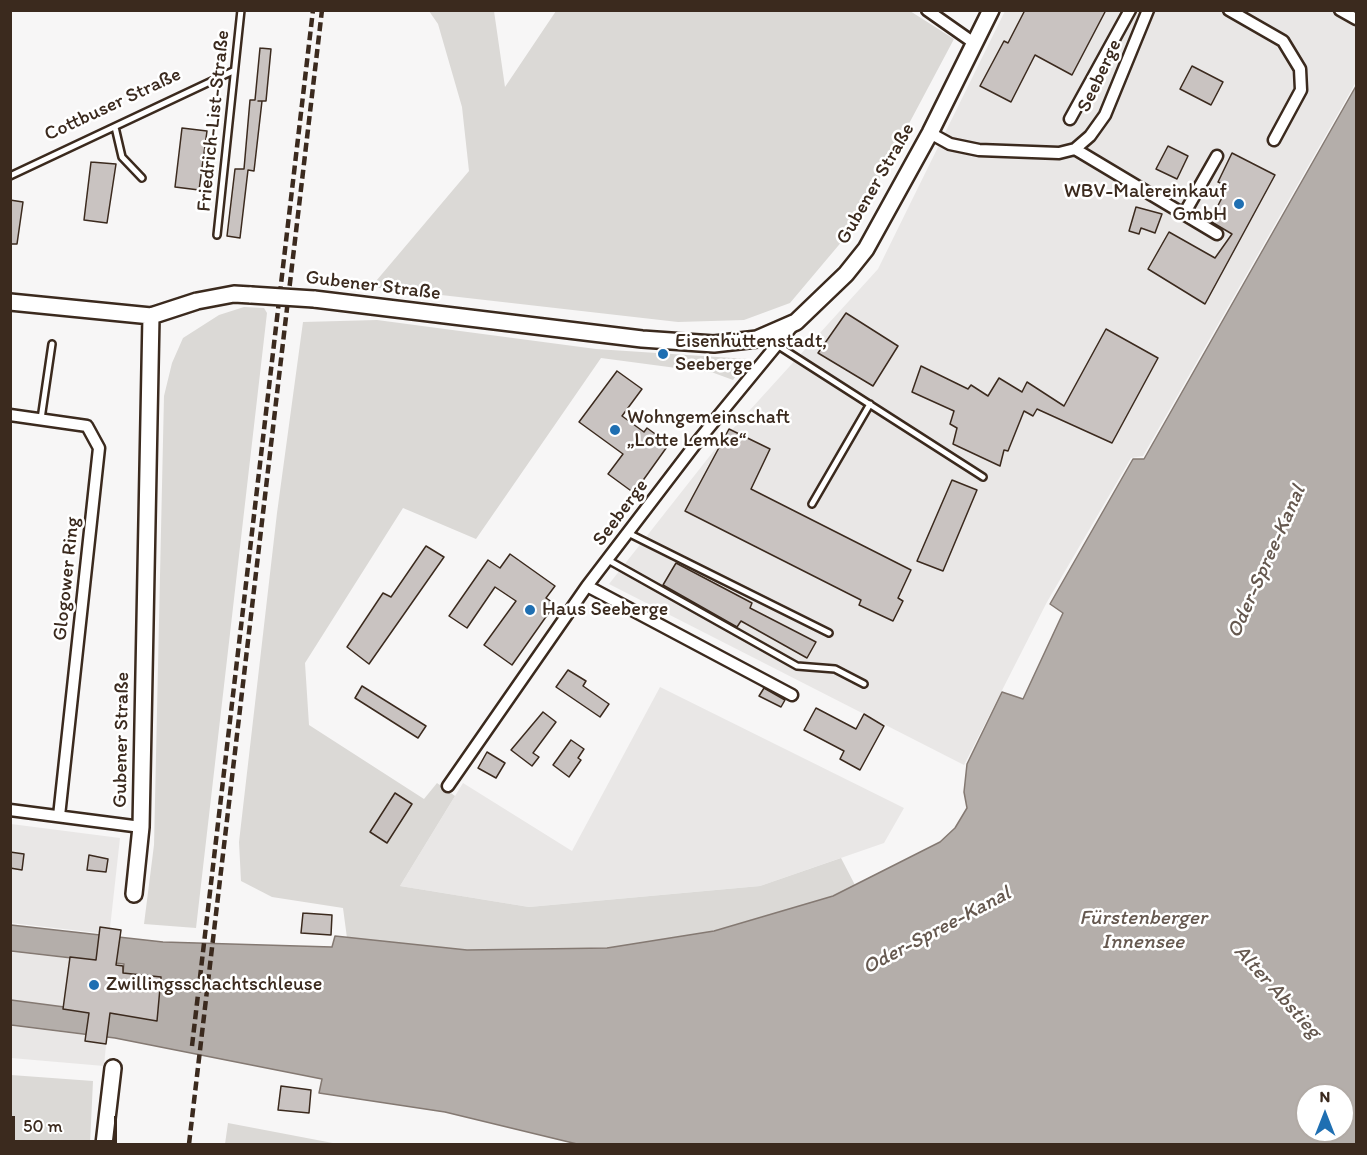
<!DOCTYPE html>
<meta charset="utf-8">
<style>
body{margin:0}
#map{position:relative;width:1367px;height:1155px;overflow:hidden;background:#f7f6f6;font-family:Itim,sans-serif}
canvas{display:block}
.frame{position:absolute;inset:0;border:12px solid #3b2a1e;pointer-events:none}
.north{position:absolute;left:1295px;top:1083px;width:60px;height:60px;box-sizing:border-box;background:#fff;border:2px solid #b1aaa5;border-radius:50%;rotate:0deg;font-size:16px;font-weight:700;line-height:24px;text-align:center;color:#3b2a1e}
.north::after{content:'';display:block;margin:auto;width:21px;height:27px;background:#1f6fb2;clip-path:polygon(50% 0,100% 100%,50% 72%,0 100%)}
.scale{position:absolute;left:12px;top:1116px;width:105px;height:27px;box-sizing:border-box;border:3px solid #3b2a1e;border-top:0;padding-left:8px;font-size:18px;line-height:21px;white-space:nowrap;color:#3b2a1e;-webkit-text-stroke:4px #fff;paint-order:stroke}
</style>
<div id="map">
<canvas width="1367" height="1155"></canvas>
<div class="frame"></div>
<div class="north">N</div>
<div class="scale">50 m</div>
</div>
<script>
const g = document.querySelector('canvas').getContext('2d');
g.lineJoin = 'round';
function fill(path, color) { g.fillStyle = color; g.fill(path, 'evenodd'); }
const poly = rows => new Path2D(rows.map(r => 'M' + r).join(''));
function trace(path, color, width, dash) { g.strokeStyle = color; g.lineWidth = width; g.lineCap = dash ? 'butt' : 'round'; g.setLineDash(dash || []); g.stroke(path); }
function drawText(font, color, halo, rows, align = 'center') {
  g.font = font + ' Itim,sans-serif'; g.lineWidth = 5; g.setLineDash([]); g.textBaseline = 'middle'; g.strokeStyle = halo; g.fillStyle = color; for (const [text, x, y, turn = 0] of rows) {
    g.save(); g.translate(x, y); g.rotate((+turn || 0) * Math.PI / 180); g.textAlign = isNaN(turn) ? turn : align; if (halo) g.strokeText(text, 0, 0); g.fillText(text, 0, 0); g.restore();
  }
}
fill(poly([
 [1005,11,1356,11,1356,82,1143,456,1131,458,1047,602,964,765,609,584,720,443,878,269],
 [660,687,904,808,884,843,760,886,529,907,400,886,463,783,572,851],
 [11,824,120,838,110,928,100,926,99,933,11,923],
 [11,952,94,961,88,1010,11,1000],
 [11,1026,86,1035,86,1041,106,1045,104,1066,11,1058]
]), '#e9e7e6');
fill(poly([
 [429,11,494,11,505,87,556,11,910,11,954,39,854,227,790,303,744,320,678,322,371,287,469,171,462,107,438,24],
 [244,307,264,308,267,313,196,928,144,924,154,845,164,396,172,363,183,338,219,315],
 [377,320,596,349,748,359,733,380,714,373,601,358,476,539,403,508,305,663,309,725,424,799,437,783,455,796,400,886,529,907,760,886,841,858,855,885,833,896,713,931,607,948,467,950,347,938,343,908,272,897,241,881,239,842,277,513,303,322],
 [11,1075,93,1081,90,1144,11,1144],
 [228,1123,338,1144,225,1144]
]), '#dbd9d6');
const water = poly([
 [1356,86,1356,1144,577,1144,445,1112,319,1093,322,1079,115,1038,11,1025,11,1000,118,1014,124,964,11,951,11,925,163,942,332,947,335,936,467,950,607,948,714,931,833,896,940,842,955,828,967,808,964,792,967,764,1002,692,1023,699,1063,613,1050,604,1133,459,1144,459,1356,86],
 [1307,1095,1343,1095,1343,1131,1307,1131,1307,1095]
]);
fill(water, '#b4aeaa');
trace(water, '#847972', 1.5);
const building = poly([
 [1025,10,1106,10,1072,75,1035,55,1011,102,980,86,1004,41,1008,43,1025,10],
 [260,48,271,49,266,101,258,101,262,101,254,171,248,170,240,238,227,236,235,169,244,169,250,100,255,100,260,48],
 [1192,66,1223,82,1211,105,1180,89,1192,66],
 [182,128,207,131,199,190,175,187,182,128],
 [1168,146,1188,156,1177,179,1156,169,1168,146],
 [1232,153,1275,175,1205,304,1148,269,1169,232,1215,258,1232,234,1210,221,1228,186,1218,182,1232,153],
 [91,162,116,164,107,223,84,220,91,162],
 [10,200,23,202,17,244,10,244,10,200],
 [1136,207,1162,214,1155,233,1141,228,1139,234,1129,231,1136,207],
 [846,313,898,346,873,386,818,353,846,313],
 [1106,329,1158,358,1112,443,1037,409,1033,416,1024,411,1008,451,1004,450,1000,466,953,444,957,428,950,424,954,411,912,392,921,366,968,389,971,385,988,396,999,378,1022,392,1027,382,1064,406,1106,329],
 [617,371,642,389,622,416,644,432,647,428,669,444,634,493,608,474,623,454,579,422,617,371],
 [729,429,770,449,751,489,911,570,898,598,903,601,893,621,859,605,861,600,685,511,729,429],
 [952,480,977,490,943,571,917,561,952,480],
 [426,546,444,557,369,664,347,647,383,593,391,597,426,546],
 [510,554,555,586,546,598,555,604,512,665,484,645,516,601,495,587,467,628,449,616,488,560,500,568,510,554],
 [676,563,752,603,750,608,816,642,807,658,741,621,737,627,663,585,676,563],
 [568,670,586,681,583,686,609,704,600,717,556,687,568,670],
 [362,686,426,726,418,738,355,698,362,686],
 [764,688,785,700,781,707,759,696,764,688],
 [816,708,856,729,864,714,884,726,860,770,840,759,844,751,804,730,816,708],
 [543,712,556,722,533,753,539,757,532,766,511,750,543,712],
 [571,740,584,749,578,758,581,760,569,777,553,765,571,740],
 [487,752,505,763,496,778,478,768,487,752],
 [395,793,412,804,387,843,370,832,395,793],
 [10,852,24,854,22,870,10,868,10,852],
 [89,855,108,859,106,872,87,870,89,855],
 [303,913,332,915,331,935,301,933,303,913],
 [100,927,121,930,116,965,123,966,123,973,161,977,157,1021,110,1013,106,1044,85,1041,89,1013,63,1009,70,957,96,960,100,927],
 [281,1086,311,1090,309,1113,278,1110,281,1086]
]);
fill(building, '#c9c3c1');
trace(building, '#3b2a1e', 1.5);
const lane = poly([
 [115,127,122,157,142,178],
 [10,176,233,71],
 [217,235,241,10],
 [777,345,983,477],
 [41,419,52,344],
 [812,504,870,404],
 [628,533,829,633],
 [608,560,797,666,835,669,864,684]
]);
const street = poly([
 [927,10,974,43],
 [1229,10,1283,41,1300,69,1301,90,1274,140],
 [1340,10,1356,19],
 [1070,119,1130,10],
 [930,133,950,144,979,150,1059,153,1075,149,1090,136,1105,115,1148,10],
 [1075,149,1217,234],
 [1184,214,1217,156],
 [10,415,87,426,99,448,59,816],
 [587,586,792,695],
 [448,786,587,586,697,442,794,324],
 [10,810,141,827]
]);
const secondary = poly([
 [314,299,642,339,714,344,757,339,796,322,846,274,866,249,930,133,991,10],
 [10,302,151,316,197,301,234,294,251,295],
 [134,894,141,827,151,316],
 [104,1144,113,1068]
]);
trace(lane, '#3b2a1e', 10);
trace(street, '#3b2a1e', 15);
trace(secondary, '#3b2a1e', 20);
trace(lane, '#fff', 5);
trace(street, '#fff', 10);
trace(secondary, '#fff', 15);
trace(poly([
 [192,1046,313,10],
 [189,1144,322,10]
]), '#3b2a1e', 4.5, [9, 4.5]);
const secondaryBridge = poly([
 [251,295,314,299]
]);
trace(secondaryBridge, '#3b2a1e', 20, []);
trace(secondaryBridge, '#fff', 15);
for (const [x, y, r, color] of [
 [1239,204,6,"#1f6fb2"],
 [663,354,6,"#1f6fb2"],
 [615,430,6,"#1f6fb2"],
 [530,610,6,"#1f6fb2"],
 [94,985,6,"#1f6fb2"]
]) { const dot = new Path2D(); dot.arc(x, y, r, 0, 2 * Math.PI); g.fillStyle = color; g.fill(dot); trace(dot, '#fff', 2); }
drawText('20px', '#3b2a1e', '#fff', [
 ["Seeberge",1100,76,-65],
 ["Cottbuser Straße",113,105,-25],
 ["Friedrich-List-Straße",214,121,-84],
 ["Gubener Straße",876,184,-60],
 ["Gubener Straße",373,286,7],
 ["Seeberge",621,513,-53],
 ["Glogower Ring",67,579,-84],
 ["Gubener Straße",122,740,-89]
]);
drawText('20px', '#3b2a1e', '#fff', [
 ["WBV-Malereinkauf",1227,192,"right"],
 ["GmbH",1227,215,"right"],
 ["Eisenhüttenstadt,",675,342],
 ["Seeberge",675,365],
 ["Wohngemeinschaft",627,418],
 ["„Lotte Lemke“",627,441],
 ["Haus Seeberge",542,610],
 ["Zwillingsschachtschleuse",106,985]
], 'left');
drawText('italic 21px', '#65584f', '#fff', [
 ["Oder-Spree-Kanal",1267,562,-66],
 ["Fürstenberger",1143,919],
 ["Innensee",1143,943],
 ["Oder-Spree-Kanal",937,931,-28],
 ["Alter Abstieg",1277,992,48]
]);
</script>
